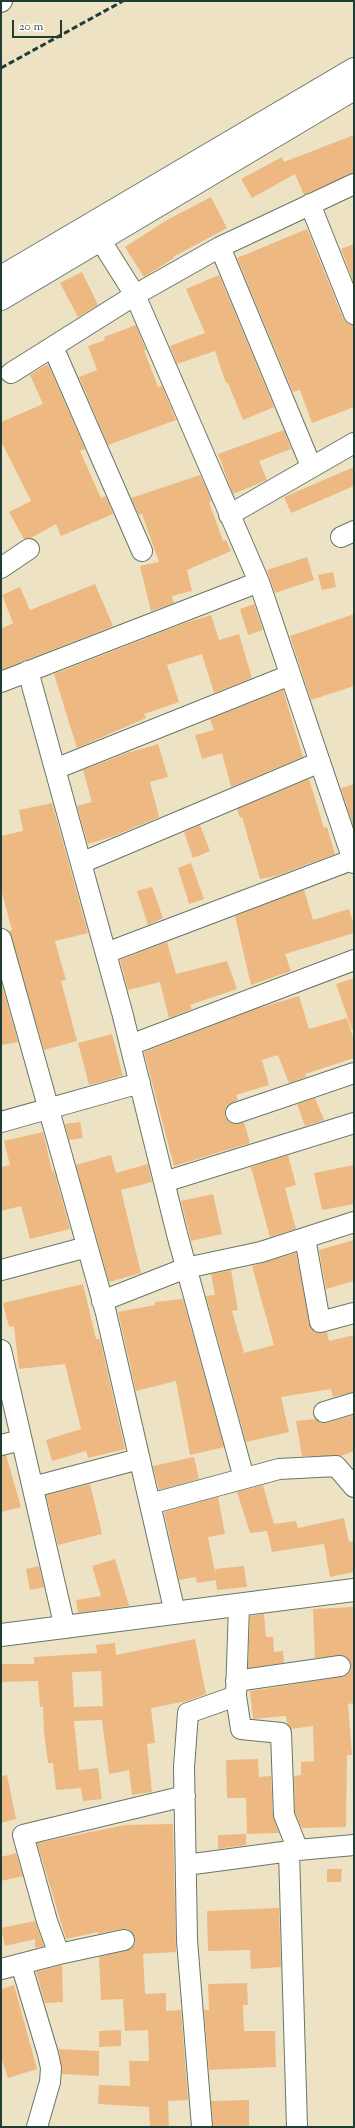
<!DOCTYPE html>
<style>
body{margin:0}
#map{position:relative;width:355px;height:2128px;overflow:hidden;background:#ede3c4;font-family:"Sorts Mill Goudy",serif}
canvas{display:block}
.frame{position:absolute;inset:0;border:2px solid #1f3d34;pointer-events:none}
.scale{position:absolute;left:12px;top:20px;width:50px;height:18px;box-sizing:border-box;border:2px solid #1f3d34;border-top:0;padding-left:5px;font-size:12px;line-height:14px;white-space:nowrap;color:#1f3d34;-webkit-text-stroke:3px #fff;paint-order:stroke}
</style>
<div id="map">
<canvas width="355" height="2128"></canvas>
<div class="frame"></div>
<div class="scale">20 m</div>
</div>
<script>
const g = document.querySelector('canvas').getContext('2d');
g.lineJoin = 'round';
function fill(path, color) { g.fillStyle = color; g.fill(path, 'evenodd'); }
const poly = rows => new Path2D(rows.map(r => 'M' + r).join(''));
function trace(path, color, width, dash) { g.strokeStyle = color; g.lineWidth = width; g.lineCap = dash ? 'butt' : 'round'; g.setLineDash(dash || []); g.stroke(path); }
fill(poly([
 [354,135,354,173,304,195,295,174,252,198,241,179,282,157,284,162],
 [211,197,227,228,173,257,174,258,144,277,125,247,167,220],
 [307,229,343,318,347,323,354,325,354,407,312,423,300,390,293,392,237,258],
 [354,244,354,283,341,249],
 [82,272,98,305,78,317,60,283],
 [219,275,274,407,243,420,228,383,226,383,215,351,177,364,170,346,205,333,186,289],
 [136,325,146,350,144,350,158,387,162,386,176,420,108,445,79,377,97,370,88,346,105,340,104,337],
 [48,364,85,449,80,451,101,498,106,496,113,514,61,536,56,524,31,538,24,539,9,512,31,501,1,441,1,422,43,404,30,375],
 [284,430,291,449,259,461,267,480,233,494,218,454],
 [354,467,354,486,291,513,284,497],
 [200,475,212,501,209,502,223,541,226,540,231,551,187,570,192,591,172,596,174,603,151,611,140,566,159,562,142,514,139,515,131,498],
 [307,557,314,580,275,593,267,570],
 [333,572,336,587,322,590,318,575],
 [95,584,113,626,1,670,1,629,13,623,2,595,20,587,30,610],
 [254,604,263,630,248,635,240,609],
 [354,614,354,686,311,700,290,636],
 [211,615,219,640,239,634,252,678,214,693,202,654,167,665,179,702,144,714,146,718,77,748,54,674,185,623],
 [283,690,303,757,231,787,222,753,202,759,195,735,214,730,210,719],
 [158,744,168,777,150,782,159,817,114,836,88,844,77,806,92,802,83,770,127,753],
 [309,779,324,828,327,827,335,854,276,876,260,879,242,817,240,818,237,809],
 [354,784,354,825,353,825,341,788],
 [52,803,88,933,55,941,66,980,61,981,77,1041,44,1050,9,931,12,930,1,889,1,836,23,831,19,810],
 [200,825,210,851,193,858,184,832],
 [191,863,204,899,189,904,178,868],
 [152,887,163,918,148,925,137,891],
 [304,890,313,920,349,909,354,925,354,933,285,954,291,971,251,985,235,916],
 [167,942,176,974,227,961,237,989,190,1005,192,1009,169,1018,160,982,128,990,120,960],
 [354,978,354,1029,352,1030,336,984],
 [1,982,18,1042,1,1045],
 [299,996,309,1029,347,1018,354,1041,354,1058,305,1074,306,1077,289,1083,278,1055,262,1060,269,1085,236,1095,238,1100,228,1105,225,1111,225,1117,229,1122,234,1124,244,1122,250,1143,174,1166,144,1052,256,1009],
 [112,1034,123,1076,89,1085,78,1043],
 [315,1098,324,1120,305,1126,297,1104],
 [80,1122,83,1138,69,1140,65,1124],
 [43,1132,52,1171,54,1171,70,1229,30,1239,21,1206,1,1211,1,1167,10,1165,4,1141],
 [111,1155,116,1173,148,1164,152,1182,121,1190,141,1273,109,1282,76,1165],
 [288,1155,296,1185,285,1188,296,1229,270,1237,251,1167],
 [354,1165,354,1204,322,1210,314,1173],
 [213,1194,222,1234,191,1241,181,1201],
 [354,1240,354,1281,326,1289,319,1250],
 [296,1253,311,1329,317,1333,327,1332,329,1341,354,1335,354,1392,333,1397,331,1389,281,1397,289,1432,246,1442,206,1296,215,1295,211,1274,231,1270,238,1310,232,1311,244,1353,274,1345,252,1266],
 [83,1284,96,1339,100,1339,125,1449,88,1458,86,1451,52,1461,46,1440,81,1429,65,1364,19,1369,14,1326,9,1327,3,1303],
 [183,1299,224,1447,190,1455,176,1381,136,1391,118,1312,155,1305,155,1302],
 [354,1415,354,1451,341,1456,302,1456,296,1421,315,1419,321,1423,327,1423],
 [6,1455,21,1507,1,1512,1,1456],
 [194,1457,199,1479,159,1490,153,1466],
 [90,1484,102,1534,58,1545,46,1495],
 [263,1485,274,1524,296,1521,298,1528,344,1518,349,1542,354,1541,354,1572,330,1577,324,1544,272,1552,267,1531,250,1533,237,1492],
 [218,1497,225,1534,208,1537,216,1577,215,1569,244,1566,247,1587,217,1590,216,1580,197,1583,196,1577,179,1580,164,1512],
 [115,1559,129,1606,78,1613,76,1600,101,1596,92,1566],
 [39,1566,44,1587,30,1590,26,1569],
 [354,1607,354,1703,348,1704,352,1755,347,1755,346,1827,302,1828,295,1813,294,1776,301,1775,301,1762,314,1761,313,1726,291,1729,287,1723,286,1716,253,1719,250,1691,342,1677,347,1675,351,1670,351,1664,345,1656,315,1658,313,1609],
 [264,1614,266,1637,273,1637,274,1652,283,1651,284,1663,248,1668,250,1616],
 [195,1639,206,1694,187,1701,151,1708,155,1743,147,1744,152,1792,132,1795,129,1770,109,1774,102,1720,74,1721,79,1770,98,1768,102,1799,83,1801,81,1788,56,1790,53,1763,48,1763,44,1732,43,1707,40,1707,38,1681,1,1682,1,1664,34,1664,34,1657,97,1653,96,1645,115,1643,116,1655],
 [101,1671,103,1706,74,1707,72,1672],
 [258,1759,259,1777,271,1776,273,1816,279,1833,247,1834,246,1798,227,1798,226,1760],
 [7,1775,16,1819,1,1823,1,1776],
 [173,1824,176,1952,143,1954,145,1994,166,1993,166,2011,181,2010,188,2100,168,2101,169,2127,150,2127,149,2107,98,2104,99,2085,130,2086,129,2061,149,2061,148,2030,125,2031,123,1999,101,2000,99,1957,131,1949,135,1943,135,1937,128,1929,122,1929,98,1934,98,1932,66,1939,37,1843,125,1825],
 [246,1834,246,1845,218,1849,218,1835],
 [16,1853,23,1876,1,1881,1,1857],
 [327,1869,342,1869,341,1882,327,1882],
 [279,1908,281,1967,251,1969,250,1950,208,1951,207,1911],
 [35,1921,44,1946,35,1948,35,1939,5,1946,1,1928],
 [62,1965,63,2002,45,2003,36,1972],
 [247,1983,248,2005,243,2005,244,2031,275,2031,276,2067,209,2070,204,2010,209,2010,208,1984],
 [14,1985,37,2069,8,2078,1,2057,1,1989],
 [121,2030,121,2046,99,2047,99,2031],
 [59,2049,99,2051,99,2076,62,2074],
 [249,2100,249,2127,213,2127,211,2101]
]), '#edb882');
const street = poly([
 [1,2,2,1],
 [310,204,354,314],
 [101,241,135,295,259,582,354,863],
 [220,247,311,466],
 [53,347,142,551],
 [11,373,135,295,220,247,354,184],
 [229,515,354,443],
 [341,537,354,531],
 [1,568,29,549],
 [28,671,122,1012,177,1234,244,1478],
 [1,682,259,582],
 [55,769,290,675],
 [81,863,320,762],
 [1,939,106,1313,175,1613],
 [106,953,354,859],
 [130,1045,354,960],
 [236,1113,354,1073],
 [1,1122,140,1083],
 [164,1182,354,1123],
 [305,1238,320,1322,354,1313],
 [1,1270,87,1247],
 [102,1301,186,1268,261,1252,354,1222],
 [1,1350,65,1628],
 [324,1412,354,1403],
 [1,1445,21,1440],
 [33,1487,139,1459],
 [150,1504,279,1469,336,1466,354,1487],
 [236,1681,340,1666],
 [236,1696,241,1729,281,1733,284,1815,298,1850,354,1845],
 [289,1852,297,2127],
 [186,1865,298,1850],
 [59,1954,47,1921,23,1835,185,1796],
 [21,1964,48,2054,51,2068,50,2082,37,2127],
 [1,1969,59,1954,124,1940],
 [202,2127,187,1940,184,1767,188,1713,236,1696,239,1605]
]);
const secondary = poly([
 [1,1635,354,1590]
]);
const primary = poly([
 [1,277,354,69],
 [1,299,354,89]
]);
trace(street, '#677766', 22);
trace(secondary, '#677766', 24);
trace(primary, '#677766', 24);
trace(street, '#fff', 20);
trace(secondary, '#fff', 22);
trace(primary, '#fff', 22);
trace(poly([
 [1,68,123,1]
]), '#1f3d34', 3, [6, 3]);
</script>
